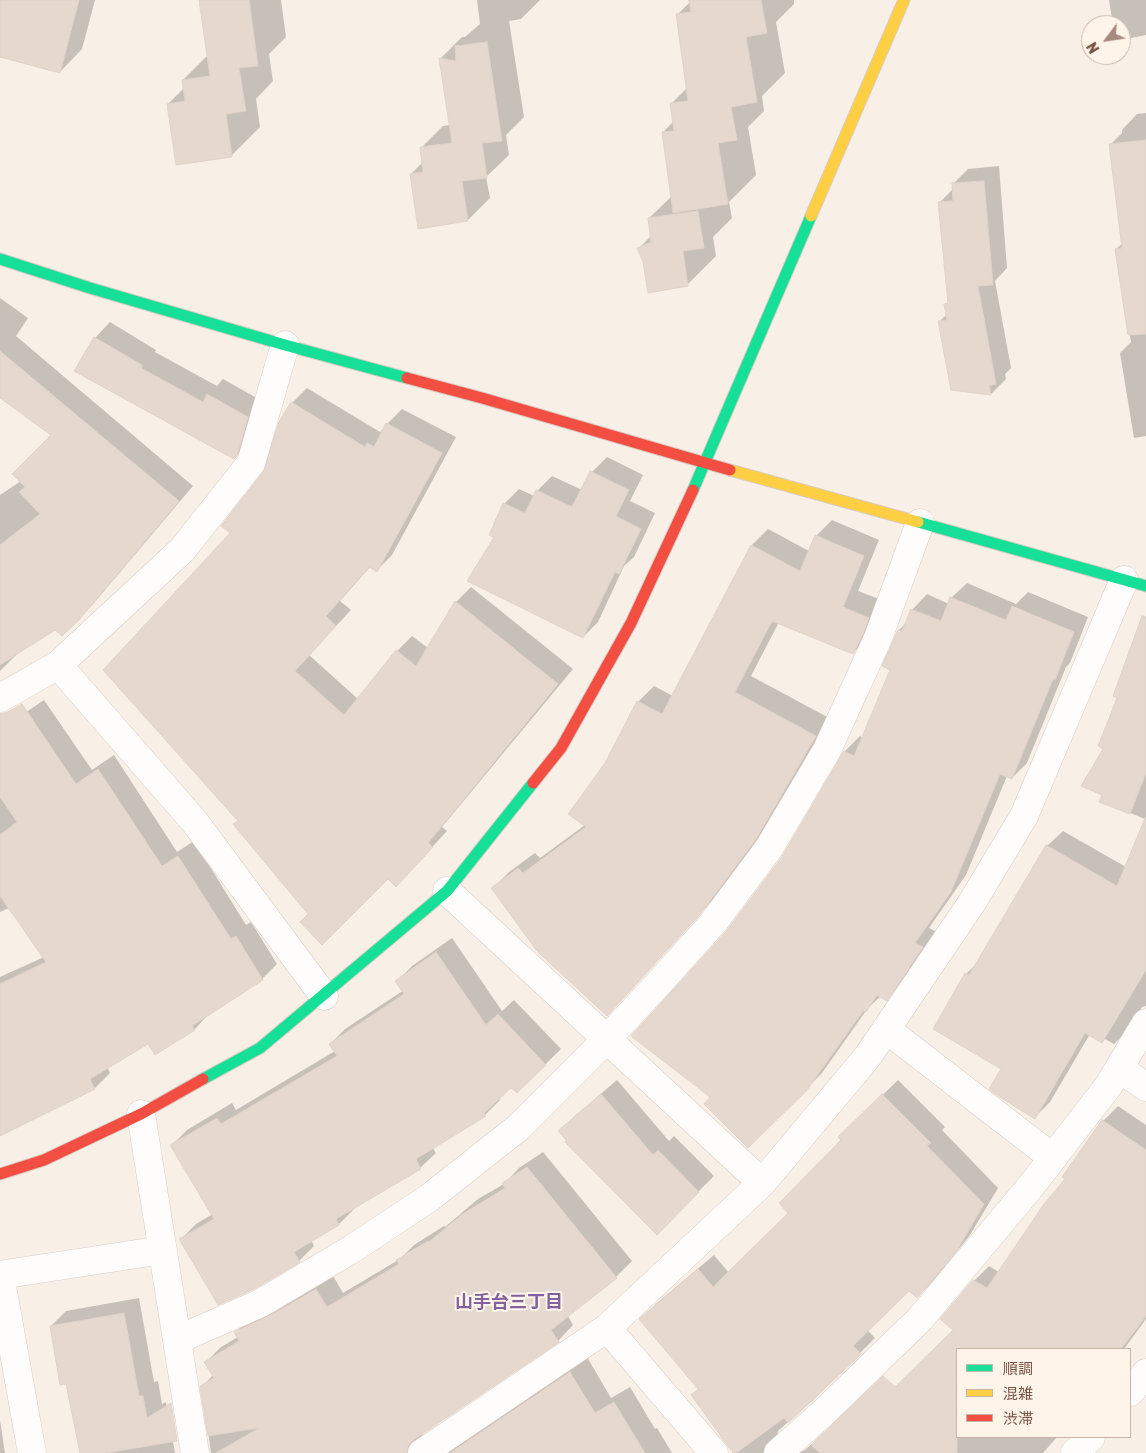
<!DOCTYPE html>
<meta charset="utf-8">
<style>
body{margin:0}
#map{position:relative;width:1146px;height:1453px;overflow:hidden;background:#f8f0e7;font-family:Rubik,"Noto Sans JP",sans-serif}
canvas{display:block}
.legend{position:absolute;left:956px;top:1348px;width:175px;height:90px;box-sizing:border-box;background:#fff4e9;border:1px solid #c9b4a8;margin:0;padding:6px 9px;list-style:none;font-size:15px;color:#785346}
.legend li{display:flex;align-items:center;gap:10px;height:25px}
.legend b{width:25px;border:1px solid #c9b4a8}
.north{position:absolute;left:1081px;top:15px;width:50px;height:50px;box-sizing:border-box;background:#fff4e9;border:1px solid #c9b4a8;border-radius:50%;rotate:239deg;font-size:14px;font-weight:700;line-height:20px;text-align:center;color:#785346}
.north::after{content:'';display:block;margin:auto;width:18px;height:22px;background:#a58a7e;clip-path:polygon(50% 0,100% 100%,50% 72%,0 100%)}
</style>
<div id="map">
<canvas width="1146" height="1453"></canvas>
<ul class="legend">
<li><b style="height:6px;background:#16e098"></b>順調</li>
<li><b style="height:6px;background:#ffcf43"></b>混雑</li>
<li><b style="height:6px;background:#f24e42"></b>渋滞</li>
</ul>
<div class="north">N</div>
</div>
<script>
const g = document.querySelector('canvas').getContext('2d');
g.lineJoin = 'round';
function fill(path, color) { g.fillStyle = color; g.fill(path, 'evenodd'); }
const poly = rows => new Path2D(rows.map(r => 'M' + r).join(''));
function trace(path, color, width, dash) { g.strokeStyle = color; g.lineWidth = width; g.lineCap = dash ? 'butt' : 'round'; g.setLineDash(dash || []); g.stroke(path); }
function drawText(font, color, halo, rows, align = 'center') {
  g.font = font + ' Rubik,"Noto Sans JP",sans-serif'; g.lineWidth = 4; g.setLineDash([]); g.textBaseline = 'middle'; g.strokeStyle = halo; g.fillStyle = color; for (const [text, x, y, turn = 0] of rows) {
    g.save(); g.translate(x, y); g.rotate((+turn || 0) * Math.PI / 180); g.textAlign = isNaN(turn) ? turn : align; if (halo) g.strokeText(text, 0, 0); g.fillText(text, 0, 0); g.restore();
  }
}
fill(poly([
 [0,0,95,0,82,49,60,72,0,56],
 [200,0,281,0,286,37,269,54,273,81,256,99,260,127,232,155,177,163,168,104,184,88,183,80,208,55],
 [477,0,540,0,521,19,509,21,524,117,506,135,509,155,486,177,490,198,468,220,411,174,423,162,421,148,443,126,450,125,440,59,462,37,465,37,480,24],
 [690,0,794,0,794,4,776,22,785,73,762,96,764,111,748,127,756,175,729,202,732,218,713,237,716,256,688,284,649,291,644,262,639,248,652,235,649,218,672,196,663,132,674,121,671,104,688,87,677,15,691,1],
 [1109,0,1146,0,1146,35,1121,40,1121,25,1113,25],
 [1146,113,1146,436,1134,438,1120,353,1131,342,1116,249,1123,243,1111,144,1122,133,1122,130,1137,114],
 [999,166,1007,268,995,281,1011,368,1005,374,1006,379,991,394,952,389,939,322,947,314,945,304,949,301,940,202,954,188,953,184,968,169],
 [0,298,28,318,16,336,193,486,94,603,62,635,55,628,17,653,17,654,0,671,0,495,21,481,53,435,1,398,0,399],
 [110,322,156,350,155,352,217,386,223,379,262,401,249,443,234,458,76,371,95,338],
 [307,388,380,432,383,429,384,430,387,424,402,409,456,437,392,555,377,570,370,567,340,601,351,610,309,655,358,699,397,651,412,636,428,648,456,602,471,587,573,669,442,827,447,831,411,870,388,877,309,914,239,820,232,533,265,473,292,403],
 [607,457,643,475,630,501,655,513,634,557,624,566,598,622,583,637,495,537,504,504,519,489,534,496,537,491,552,476,582,490,592,472],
 [832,520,879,540,858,591,884,601,869,637,853,653,779,622,751,676,831,719,772,822,717,895,623,998,493,888,509,872,535,853,540,858,585,825,606,763,638,702,654,686,673,696,752,545,768,529,809,551,816,536],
 [967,583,1016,604,1028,592,1088,617,1070,663,1066,667,1027,763,1012,778,1007,776,966,875,929,928,937,932,901,984,886,999,881,996,868,1008,822,1073,748,1147,712,1097,726,934,783,858,845,751,860,736,863,738,892,669,899,630,907,622,912,610,927,594,949,604,951,598],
 [1146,640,1146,1006,1142,1007,1129,1029,1114,1044,1105,1039,1102,1042,1090,1034,1050,1102,1035,1117,1002,1069,934,1028,966,974,979,961,1047,846,1063,831,1126,867,1145,819,1101,801,1104,794,1105,749],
 [44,700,92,770,114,755,177,852,194,841,246,925,251,922,277,964,262,979,209,1014,194,1030,149,1042,107,1067,110,1073,95,1088,0,1133,0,977,44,957,9,908,0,912,0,730],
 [452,938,502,1011,514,1000,561,1049,517,1092,512,1087,498,1098,500,1100,485,1115,432,1147,436,1153,420,1168,353,1208,354,1209,339,1224,311,1240,314,1246,299,1261,181,1239,196,1224,213,1214,172,1145,187,1130,232,1103,236,1110,335,1051,330,1044,345,1029,404,990,397,981,412,966],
 [617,1080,669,1141,674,1136,714,1176,657,1233,560,1131,575,1116],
 [898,1080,945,1127,942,1130,998,1188,970,1235,932,1282,917,1297,908,1289,867,1330,875,1338,812,1401,780,1429,778,1431,777,1440,788,1453,735,1453,699,1388,641,1319,656,1304,714,1255,729,1273,790,1213,843,1140,840,1137],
 [1118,1106,1146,1125,1146,1319,1124,1349,957,1349,957,1437,1057,1437,1043,1453,798,1453,805,1450,851,1409,889,1394,954,1330,974,1281,989,1266,999,1272,1067,1178,1103,1121],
 [543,1152,632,1261,616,1277,568,1316,573,1325,558,1341,423,1432,422,1437,438,1453,211,1453,202,1387,213,1375,206,1362,221,1347,238,1337,236,1332,251,1317,332,1274,343,1293,400,1259,414,1245,444,1226,445,1227,478,1199,504,1184,519,1168],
 [139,1298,154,1382,158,1381,162,1404,166,1402,175,1453,80,1453,67,1383,51,1326,66,1311],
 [587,1357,611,1398,630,1387,655,1429,657,1428,672,1453,441,1453],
 [0,1420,5,1453,0,1453]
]), '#0003');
const building = poly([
 [0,0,79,0,60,73,0,57,0,0],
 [199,0,249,0,258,66,239,68,246,111,226,114,232,157,176,165,167,104,185,101,182,80,210,76,199,0],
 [689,0,761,0,767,33,746,37,757,102,731,107,737,140,718,143,728,204,673,213,662,132,674,131,670,103,688,101,676,14,691,12,689,0],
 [487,42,502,141,482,143,487,178,462,181,468,221,418,229,410,174,423,172,420,147,452,143,439,58,456,61,455,46,487,42],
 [1146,140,1146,334,1128,335,1115,249,1122,248,1109,144,1146,140],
 [984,181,993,285,978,286,996,384,989,386,991,395,951,390,938,321,947,320,944,304,948,303,938,202,953,201,952,183,984,181],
 [698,211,704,248,683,251,688,286,648,293,643,262,637,248,651,242,648,218,698,211],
 [94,337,142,365,141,368,203,402,207,394,248,417,237,456,234,459,74,371,94,337],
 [0,351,179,501,79,620,62,636,55,630,0,665,0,545,40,514,19,492,25,487,12,474,51,435,0,398,0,351],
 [291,402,365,447,367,443,374,447,386,423,442,453,377,572,369,567,326,616,336,626,295,671,344,715,396,650,416,666,455,601,558,684,428,843,433,847,396,887,388,879,322,945,300,922,308,914,233,824,238,821,103,670,230,533,221,526,263,472,279,422,291,402],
 [590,471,629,490,616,516,641,529,619,574,615,572,583,638,467,581,494,537,489,535,503,503,525,513,536,490,572,507,590,471],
 [815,535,864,556,843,607,869,618,864,632,853,654,772,621,735,692,816,736,756,839,701,913,607,1016,537,951,491,888,518,868,523,873,586,827,568,814,605,763,637,701,662,714,751,545,800,571,815,535],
 [950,597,1006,620,1012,606,1074,632,1055,680,1053,679,1012,779,1000,774,951,892,915,943,923,947,887,1001,877,995,866,1012,863,1011,807,1090,748,1148,704,1104,710,1097,631,1036,725,933,782,857,844,751,854,756,890,670,882,666,898,630,902,631,911,609,941,621,950,597],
 [1142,616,1146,617,1146,773,1130,814,1099,802,1102,795,1081,786,1103,749,1098,746,1117,698,1113,696,1142,616],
 [22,704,76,784,98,769,162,866,178,856,231,939,236,936,263,980,192,1026,195,1030,155,1055,148,1044,90,1079,95,1089,0,1136,0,984,46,962,0,896,0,835,17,822,0,797,0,714,8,712,22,704],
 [1145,818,1146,818,1146,970,1102,1043,1085,1033,1035,1119,1003,1099,989,1089,1001,1069,933,1029,965,973,969,975,1046,845,1117,886,1145,818],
 [436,952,486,1025,498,1014,546,1065,517,1093,511,1088,484,1113,486,1116,416,1159,421,1169,336,1219,339,1225,294,1252,300,1262,254,1289,218,1305,179,1239,214,1219,170,1145,217,1118,221,1124,337,1056,329,1044,404,994,395,981,436,952],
 [601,1094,653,1155,658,1150,699,1192,657,1235,565,1142,567,1141,558,1131,601,1094],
 [882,1094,931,1143,927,1146,984,1204,956,1252,917,1298,909,1291,853,1346,861,1354,788,1423,784,1418,736,1453,733,1453,691,1395,698,1389,639,1319,698,1269,713,1287,788,1213,779,1203,841,1140,838,1137,882,1094],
 [1102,1120,1146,1150,1146,1316,1121,1349,957,1349,957,1453,820,1453,811,1445,883,1376,895,1387,953,1330,940,1319,973,1280,987,1288,1044,1204,1065,1179,1062,1177,1102,1120],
 [527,1167,617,1278,551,1330,559,1342,413,1440,408,1446,407,1453,216,1453,259,1428,208,1436,200,1386,214,1378,204,1362,239,1341,234,1332,269,1316,316,1289,327,1307,399,1264,396,1260,428,1241,429,1242,461,1215,505,1188,502,1183,527,1167],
 [124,1313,139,1396,143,1396,147,1418,171,1403,177,1441,106,1453,80,1453,66,1384,60,1385,50,1326,124,1313],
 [570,1372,595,1413,614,1402,645,1453,450,1453,570,1372]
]);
fill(building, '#e5d8cf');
trace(building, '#e1d2c9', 1);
const street = poly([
 [58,665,194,821,324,996],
 [0,698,58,665,182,550,251,463,285,345],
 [447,891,762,1183],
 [886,1029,1053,1158],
 [1119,1068,1146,1087],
 [141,1114,195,1453],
 [607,1328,714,1453],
 [177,1340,261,1303,352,1249,429,1198,519,1127,607,1039,658,984,713,923,769,848,827,750,878,638,920,523],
 [1130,1392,1146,1373],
 [32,1453,0,1275,163,1250],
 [422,1453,607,1328,762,1183,868,1056,971,904,1024,816,1124,580],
 [778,1453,823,1413,920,1319,1031,1186,1109,1085,1146,1023],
 [1075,1453,1091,1437]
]);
const fast = poly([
 [0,259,90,288,285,345,407,378],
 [693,490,811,216],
 [918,522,1146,586],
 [203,1079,260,1048,447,891,533,783]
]);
const slow = poly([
 [811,216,904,0],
 [730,470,918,522]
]);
const jam = poly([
 [407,378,482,398,730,470],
 [533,783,561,748,631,623,693,490],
 [0,1174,44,1160,141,1114,203,1079]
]);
trace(street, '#d9cdc5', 29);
trace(fast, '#d9cbc4', 13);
trace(slow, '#d9cbc4', 13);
trace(jam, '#d9cbc4', 13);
trace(street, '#fefdfb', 28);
trace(fast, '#16e098', 11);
trace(slow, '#ffcf43', 11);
trace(jam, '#f24e42', 11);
drawText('bold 18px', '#82619c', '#fff4e9', [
 ["山手台三丁目",509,1303]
]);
</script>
